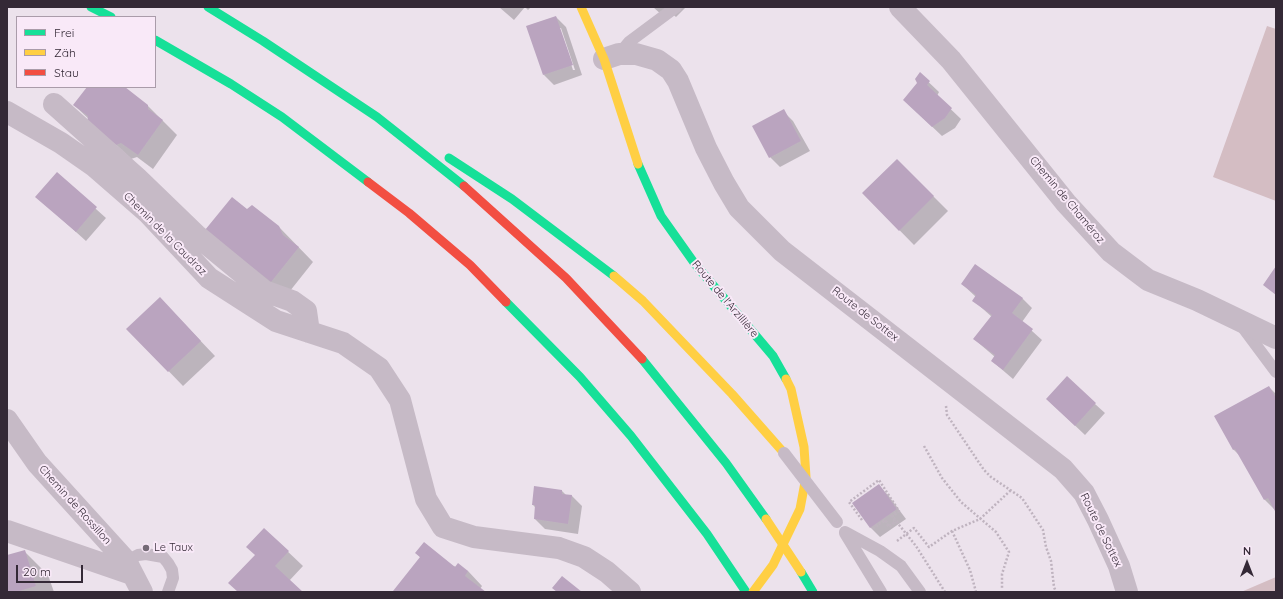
<!DOCTYPE html>
<meta charset="utf-8">
<style>
body{margin:0}
#map{position:relative;width:1283px;height:599px;overflow:hidden;background:#ece2ec;font-family:Quicksand,sans-serif}
canvas{display:block}
.frame{position:absolute;inset:0;border:8px solid #342936;pointer-events:none}
.legend{position:absolute;left:16px;top:16px;width:140px;height:72px;box-sizing:border-box;background:#f9e9f8;border:1px solid #aa9caa;margin:0;padding:5px 7px;list-style:none;font-size:12px;color:#342936}
.legend li{display:flex;align-items:center;gap:8px;height:20px}
.legend b{width:20px;border:1px solid #aa9caa}
.north{position:absolute;left:1227px;top:543px;width:40px;height:40px;-webkit-text-stroke:3px #f9e9f8;paint-order:stroke;rotate:0deg;font-size:11px;font-weight:700;line-height:16px;text-align:center;color:#342936}
.north::after{content:'';display:block;margin:auto;width:14px;height:18px;background:#342936;clip-path:polygon(50% 0,100% 100%,50% 72%,0 100%)}
.scale{position:absolute;left:16px;top:565px;width:67px;height:18px;box-sizing:border-box;border:2px solid #342936;border-top:0;padding-left:5px;font-size:12px;line-height:14px;white-space:nowrap;color:#342936;-webkit-text-stroke:3px #f9e9f8;paint-order:stroke}
</style>
<div id="map">
<canvas width="1283" height="599"></canvas>
<div class="frame"></div>
<ul class="legend">
<li><b style="height:5px;background:#16e098"></b>Frei</li>
<li><b style="height:5px;background:#ffcf43"></b>Zäh</li>
<li><b style="height:5px;background:#f24e42"></b>Stau</li>
</ul>
<div class="north">N</div>
<div class="scale">20 m</div>
</div>
<script>
const g = document.querySelector('canvas').getContext('2d');
g.lineJoin = 'round';
function fill(path, color) { g.fillStyle = color; g.fill(path, 'evenodd'); }
const poly = rows => new Path2D(rows.map(r => 'M' + r).join(''));
function trace(path, color, width, dash) { g.strokeStyle = color; g.lineWidth = width; g.lineCap = dash ? 'butt' : 'round'; g.setLineDash(dash || []); g.stroke(path); }
function drawText(font, color, halo, rows, align = 'center') {
  g.font = font + ' Quicksand,sans-serif'; g.lineWidth = 4; g.setLineDash([]); g.textBaseline = 'middle'; g.strokeStyle = halo; g.fillStyle = color; for (const [text, x, y, turn = 0] of rows) {
    g.save(); g.translate(x, y); g.rotate((+turn || 0) * Math.PI / 180); g.textAlign = isNaN(turn) ? turn : align; if (halo) g.strokeText(text, 0, 0); g.fillText(text, 0, 0); g.restore();
  }
}
fill(poly([
 [1267,26,1276,29,1276,201,1213,177],
 [1276,577,1276,592,1241,592]
]), '#d4bdc3');
fill(poly([
 [499,7,531,7,528,10,525,7,514,20],
 [653,7,686,7,676,17,668,10,663,16],
 [556,17,566,27,582,75,554,85,544,75],
 [559,28,561,28,575,70,573,70],
 [920,74,939,92,937,96,961,119,955,128,942,136,904,100,918,83],
 [88,87,124,87,148,106,177,135,153,169,137,157,131,159,74,105],
 [783,111,793,121,810,151,780,167,770,157],
 [897,160,948,211,914,245,863,193],
 [57,174,106,218,86,241,47,206],
 [247,210,279,227,313,262,286,296,221,245],
 [962,284,1022,298,1032,308,1022,322,1042,340,1013,379,992,361,995,357,974,339,992,317,974,301,976,297],
 [174,313,215,356,183,386,128,329],
 [1269,387,1276,394,1276,511,1265,500,1242,458,1233,449],
 [1047,399,1095,404,1105,413,1085,435],
 [878,485,888,495,906,519,880,537,870,527],
 [562,491,566,495,572,496,582,506,578,534,545,529,535,519,536,508,533,505],
 [264,529,303,566,289,581,301,592,239,592,256,555],
 [24,551,48,575,54,592,7,592,7,557],
 [416,553,468,571,482,586,480,589,484,592,396,592,395,591,421,558]
]), '#0003');
fill(poly([
 [556,16,573,65,543,75,526,26],
 [920,72,930,81,927,85,952,108,945,118,932,127,903,100,917,83,915,79],
 [87,87,125,87,148,105,148,109,163,120,138,155,121,143,116,145,87,123,88,116,73,105],
 [784,109,801,141,769,158,752,126],
 [897,159,934,196,899,231,862,193],
 [57,172,97,207,76,232,35,197],
 [232,197,247,209,252,205,279,226,283,235,299,247,271,282,205,230],
 [975,264,1023,298,1012,313,1033,329,1003,370,991,361,995,355,973,339,992,315,972,301,976,295,961,284],
 [1276,266,1276,295,1263,285],
 [160,297,201,341,168,372,126,329],
 [1067,376,1096,403,1075,426,1046,399],
 [1269,386,1276,398,1276,513,1268,498,1264,500,1235,449,1233,450,1214,416],
 [879,484,897,509,870,528,852,503],
 [534,486,562,490,562,494,572,495,568,524,534,519,535,505,532,505],
 [264,528,289,551,275,566,303,592,238,592,228,583,255,555,246,547],
 [424,542,455,567,458,563,468,571,465,576,486,592,393,591,420,557,415,553],
 [25,550,36,586,16,592,7,592,7,555],
 [562,576,582,592,557,592,552,588]
]), '#baa4bf');
trace(poly([
 [946,406,947,415,984,470,991,477,1022,498,1043,530,1046,547,1051,561,1054,587,1056,592],
 [924,446,942,478,961,502,996,532,1009,552,1002,574,1002,589],
 [862,520,849,502,879,480,899,511,892,516,916,546,945,592],
 [872,528,885,520,889,527,896,521],
 [952,531,970,570,976,592],
 [897,541,914,528,929,547,952,531,980,519,1011,490]
]), '#bfb3bf', 2.5, [2, 2]);
trace(poly([
 [619,54,629,42,676,7],
 [1241,325,1276,372],
 [845,532,880,551,901,566,920,592],
 [845,533,881,592],
 [126,561,138,555,146,554,163,557,168,563,172,570,173,578,168,592]
]), '#c6bac6', 12);
trace(poly([
 [900,7,951,60,1066,203,1111,252,1148,280,1197,300,1276,338],
 [604,59,619,54,636,54,657,60,671,70,678,81,706,148,724,183,739,208,782,251,1063,469,1084,493,1098,520,1119,566,1127,592],
 [54,104,137,178,196,235,264,291,292,301,306,311,309,332],
 [7,112,61,143,94,166,148,213,209,278,276,321,343,343,379,368,400,400,426,499,443,527,474,537,559,548,584,557,607,572,630,592],
 [7,420,37,463,126,561,142,592],
 [7,531,132,574]
]), '#c6bac6', 22);
trace(poly([
 [91,7,111,17],
 [208,7,263,41,377,117,464,186],
 [155,40,231,84,282,117,368,182],
 [449,158,512,199,614,276],
 [638,164,661,216,695,264,773,356,786,379],
 [506,302,580,377,631,436,707,534,746,592],
 [642,359,726,463,766,519],
 [801,572,813,592]
]), '#16e098', 9);
trace(poly([
 [581,7,604,59,638,164],
 [614,276,643,301,732,394,784,453],
 [753,592,773,565,800,509,806,477,804,447,791,389,786,379]
]), '#ffcf43', 9);
trace(poly([
 [368,182,409,213,470,265,506,302],
 [464,186,566,278,642,359]
]), '#f24e42', 9);
trace(poly([
 [784,453,837,522]
]), '#c6bac6', 12);
trace(poly([
 [766,519,801,572]
]), '#ffcf43', 9);
for (const [x, y, r, color] of [
 [146,548,4,"#746a76"]
]) { const dot = new Path2D(); dot.arc(x, y, r, 0, 2 * Math.PI); g.fillStyle = color; g.fill(dot); trace(dot, '#f9e9f8', 1.5); }
drawText('11px', '#342936', '#f9e9f8', [
 ["Chemin de Chaméroz",1067,200,50],
 ["Chemin de la Caudraz",165,234,45],
 ["Route de l'Arzillière",725,299,50],
 ["Route de Sottex",865,314,38],
 ["Chemin de Rossillon",75,505,48],
 ["Route de Sottex",1101,530,64]
]);
drawText('11px', '#342936', '#f9e9f8', [
 ["Le Taux",154,548]
], 'left');
</script>
